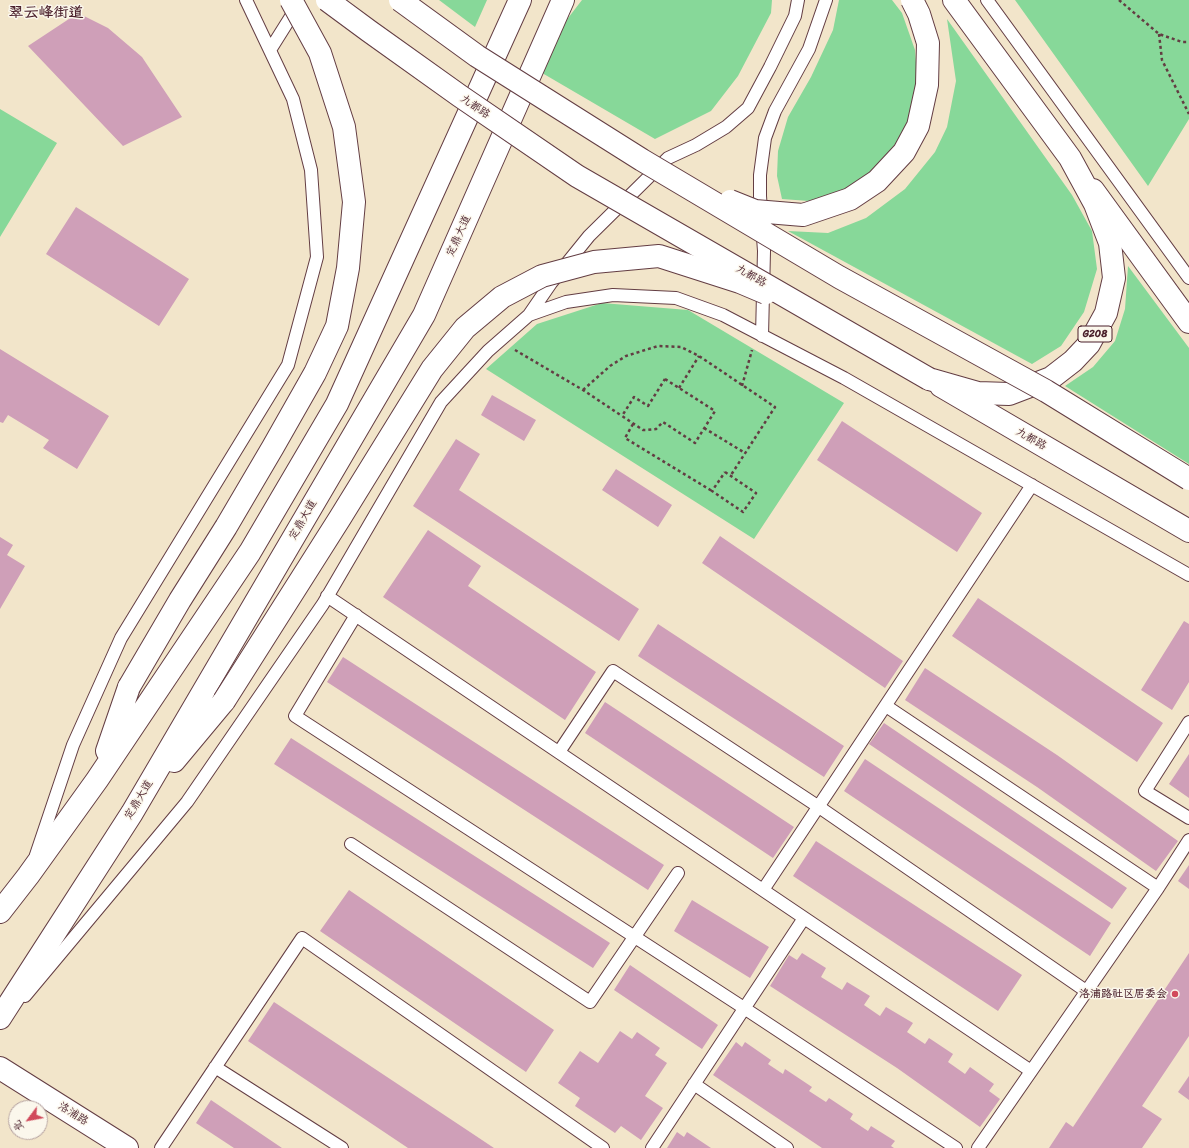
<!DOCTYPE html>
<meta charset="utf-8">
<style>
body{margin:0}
#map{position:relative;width:1189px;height:1148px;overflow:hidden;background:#f2e5ca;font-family:Sriracha,"LXGW WenKai TC",sans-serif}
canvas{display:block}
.north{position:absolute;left:8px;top:1100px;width:40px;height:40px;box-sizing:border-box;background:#fbf7ec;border:1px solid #b4a19f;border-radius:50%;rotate:238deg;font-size:11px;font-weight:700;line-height:16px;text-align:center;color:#4a1f2b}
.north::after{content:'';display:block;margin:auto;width:14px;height:18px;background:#d1495b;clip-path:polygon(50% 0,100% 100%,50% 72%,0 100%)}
</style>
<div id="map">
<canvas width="1189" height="1148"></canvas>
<div class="north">北</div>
</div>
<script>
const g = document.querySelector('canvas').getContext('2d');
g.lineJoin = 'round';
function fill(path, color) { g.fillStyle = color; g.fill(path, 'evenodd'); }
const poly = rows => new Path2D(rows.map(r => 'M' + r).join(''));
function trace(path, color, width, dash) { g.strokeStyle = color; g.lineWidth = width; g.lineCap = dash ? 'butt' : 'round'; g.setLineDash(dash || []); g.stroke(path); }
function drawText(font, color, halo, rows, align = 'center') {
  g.font = font + ' Sriracha,"LXGW WenKai TC",sans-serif'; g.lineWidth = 3; g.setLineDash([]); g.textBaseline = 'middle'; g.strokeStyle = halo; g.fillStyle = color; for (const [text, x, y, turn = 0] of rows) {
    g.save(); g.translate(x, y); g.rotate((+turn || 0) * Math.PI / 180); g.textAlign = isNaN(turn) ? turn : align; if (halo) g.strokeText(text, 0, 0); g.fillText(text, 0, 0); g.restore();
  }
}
fill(poly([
 [439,0,487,0,475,27],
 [582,0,772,0,771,13,738,76,711,111,655,139,537,70,565,22],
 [839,0,892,0,902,13,915,50,918,86,911,120,896,149,860,184,834,195,809,201,782,199,777,176,778,151,788,117,811,77,833,30],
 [1015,0,1189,0,1189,119,1148,186],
 [947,19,1072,195,1092,231,1097,269,1084,312,1061,346,1032,364,788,231,828,233,866,218,905,189,935,152,947,127,956,81],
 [0,109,57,143,0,237],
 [1128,266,1189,348,1189,464,1065,386,1093,367,1115,341,1125,309],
 [602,303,688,310,844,403,754,539,486,369,537,324]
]), '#87d899');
fill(poly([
 [78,13,108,28,142,57,182,117,123,146,28,46],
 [76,207,189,279,159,326,46,254],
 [0,349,109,416,77,469,43,448,49,440,8,415,3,423,0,422],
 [492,395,536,420,524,441,481,415],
 [842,421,982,513,957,552,817,460],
 [456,439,480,454,459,490,639,609,619,641,413,506],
 [616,469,672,505,658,527,602,490],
 [428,530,481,566,468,586,596,672,565,720,383,597],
 [720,536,903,661,885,688,702,563],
 [0,537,13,545,7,555,25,566,0,609],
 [978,598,1163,723,1137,762,952,636],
 [1184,621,1189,624,1189,682,1172,710,1141,690],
 [658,624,844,746,824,777,638,656],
 [343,657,664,865,648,890,327,682],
 [925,668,1057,755,1178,841,1156,871,1037,787,905,700],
 [605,702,794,827,773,858,585,733],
 [884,723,1127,888,1112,909,869,744],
 [291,738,610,943,593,968,274,764],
 [1189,754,1189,798,1169,784],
 [865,759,1111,923,1090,956,844,791],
 [816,841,1022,975,998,1011,793,876],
 [1189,865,1189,889,1178,881],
 [349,890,554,1030,526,1072,320,931],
 [692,900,769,947,750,978,674,931],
 [802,953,826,968,821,977,842,990,847,982,870,996,864,1005,880,1016,886,1007,913,1023,907,1032,925,1044,929,1038,953,1054,948,1062,965,1074,970,1067,994,1084,989,1091,1000,1099,980,1127,897,1068,770,986,789,955,797,960],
 [1189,953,1189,1036,1142,1106,1162,1119,1142,1148,1049,1148,1066,1122,1073,1127],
 [630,965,718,1025,702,1049,614,990],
 [274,1002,473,1134,494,1148,408,1148,248,1041],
 [620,1031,632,1039,637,1032,660,1048,655,1055,667,1063,645,1096,663,1108,641,1140,621,1126,615,1133,575,1106,580,1098,558,1083,580,1051,598,1063],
 [736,1042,742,1047,745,1042,771,1060,768,1064,783,1074,785,1069,812,1087,809,1091,826,1102,829,1098,853,1114,850,1119,868,1131,871,1126,895,1141,891,1146,894,1148,822,1148,713,1075],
 [1189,1076,1189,1100,1178,1092],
 [211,1100,282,1148,234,1148,196,1123],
 [677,1132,684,1137,687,1132,711,1148,667,1148]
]), '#cf9fb8');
const service = poly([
 [987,0,1189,278],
 [270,50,297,7],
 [529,315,551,283,589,236,668,158,696,145,726,127,748,108,770,67,795,16,798,0],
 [762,336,764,251,760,196,760,175,765,138,775,111,809,49,826,0],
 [327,596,1031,1071],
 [356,615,295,716,744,1008,956,1148],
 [886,706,1158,888,978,1148],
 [1189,722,1145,791,1189,818],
 [559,752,613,671,819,807,1086,991],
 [351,844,590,1002,678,873],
 [36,855,73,745,121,638,288,365,317,257,311,170,293,99,246,0],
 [1158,888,1189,840],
 [763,890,1032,485],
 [25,996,187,802,323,604,441,402,488,351,529,315,566,302,613,295,676,298,723,315,844,378,1189,575],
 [215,1067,342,1148],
 [694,1084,787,1148],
 [161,1148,302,938,603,1148],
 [652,1148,804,918]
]);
const minor = poly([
 [0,1068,127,1148]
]);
const primary = poly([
 [1093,190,1189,322],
 [941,386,1189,531],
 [107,751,129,687],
 [174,761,224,701],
 [0,912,28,876,97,780,250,552,337,404,520,0],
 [0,1018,132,813,424,315,563,0]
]);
const trunk = poly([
 [929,379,978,393,1009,394,1051,378,1073,361,1089,344,1106,313,1114,278,1110,243,1095,204,1070,158,954,0]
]);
trace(service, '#633d43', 14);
trace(minor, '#633d43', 24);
trace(primary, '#633d43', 24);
trace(trunk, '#633d43', 24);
trace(poly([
 [1119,0,1159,34,1182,42,1189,42],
 [1159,34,1162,60,1189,114],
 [515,350,583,390,622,416],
 [665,379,715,411,695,443,663,422,656,429,647,430,643,430,622,416,634,397,648,406,665,379],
 [742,386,752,350],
 [679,388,699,356],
 [583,390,610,366,626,356,658,346,681,347,699,356,775,407,731,475],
 [633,424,625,438,712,491],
 [704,428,745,453],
 [725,472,756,493,743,512,712,491,725,472]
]), '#633d43', 2.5, [3, 3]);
trace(service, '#fff', 12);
trace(minor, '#fff', 22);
trace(primary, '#fff', 22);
trace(trunk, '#fff', 22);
const primaryBridge = poly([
 [400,0,477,56,642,160,839,277,1046,391,1189,479],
 [730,201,755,211,803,215,850,199,877,181,904,152,918,126,927,85,928,43,919,14,912,0],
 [129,687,180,600,226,527,273,447,315,373,337,326,348,268,354,202,344,127,320,53,291,0],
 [224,701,340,518,432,369,465,328,502,297,542,276,594,262,659,256,740,282,766,293]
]);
const trunkBridge = poly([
 [327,0,369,31,460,96,577,176,929,379]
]);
trace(primaryBridge, '#633d43', 24, []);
trace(trunkBridge, '#633d43', 24, []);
trace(primaryBridge, '#fff', 22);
trace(trunkBridge, '#fff', 22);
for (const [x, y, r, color] of [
 [1175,994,4,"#d1495b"]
]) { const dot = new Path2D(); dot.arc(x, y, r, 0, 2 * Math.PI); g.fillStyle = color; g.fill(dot); trace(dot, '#fbf7ec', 1.5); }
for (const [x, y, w] of [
 [1095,334,34]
]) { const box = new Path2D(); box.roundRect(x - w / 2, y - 8, w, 16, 3); g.fillStyle = '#fbf7ec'; g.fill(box); trace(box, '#4a1f2b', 1); }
drawText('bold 10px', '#4a1f2b', null, [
 ["G208",1095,334]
]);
drawText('11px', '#4a1f2b', '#fbf7ec', [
 ["九都路",475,107,34],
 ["定鼎大道",459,236,-66],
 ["九都路",751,276,30],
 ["九都路",1031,439,30],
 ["定鼎大道",303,520,-60],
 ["定鼎大道",139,800,-59],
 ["洛浦路",73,1114,32]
]);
drawText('bold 11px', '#4a1f2b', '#fbf7ec', [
 ["洛浦路社区居委会",1167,994]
], 'right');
drawText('bold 15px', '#4a1f2b', '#fbf7ec', [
 ["翠云峰街道",46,13]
]);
</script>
